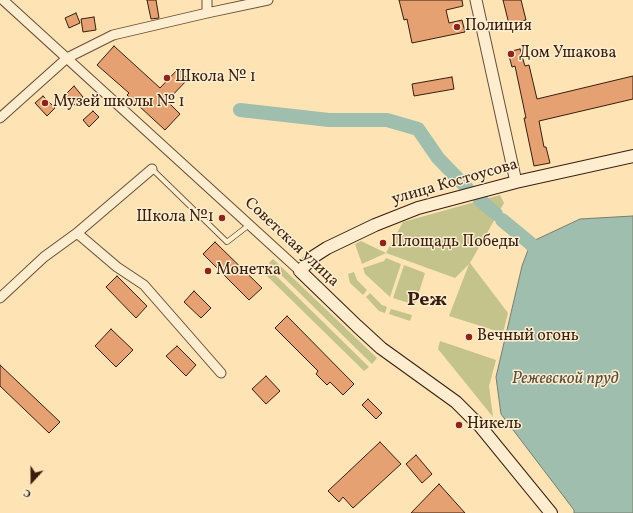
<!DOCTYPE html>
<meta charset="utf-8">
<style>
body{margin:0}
#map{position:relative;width:633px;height:513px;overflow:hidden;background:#fee3b5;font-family:Vollkorn,serif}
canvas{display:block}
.north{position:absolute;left:12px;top:461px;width:40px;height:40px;-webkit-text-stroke:3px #feedcf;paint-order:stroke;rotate:201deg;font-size:11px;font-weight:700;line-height:16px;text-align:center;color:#391d0e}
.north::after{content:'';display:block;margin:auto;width:14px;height:18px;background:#391d0e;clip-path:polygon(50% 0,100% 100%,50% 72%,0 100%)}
</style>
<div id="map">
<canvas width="633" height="513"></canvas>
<div class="north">С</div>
</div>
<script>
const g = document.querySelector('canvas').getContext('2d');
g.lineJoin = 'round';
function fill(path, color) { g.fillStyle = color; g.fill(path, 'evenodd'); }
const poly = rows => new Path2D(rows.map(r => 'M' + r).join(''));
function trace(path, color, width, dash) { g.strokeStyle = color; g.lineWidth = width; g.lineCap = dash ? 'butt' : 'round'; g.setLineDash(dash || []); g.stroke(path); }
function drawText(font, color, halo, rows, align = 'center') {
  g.font = font + ' Vollkorn,serif'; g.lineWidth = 3; g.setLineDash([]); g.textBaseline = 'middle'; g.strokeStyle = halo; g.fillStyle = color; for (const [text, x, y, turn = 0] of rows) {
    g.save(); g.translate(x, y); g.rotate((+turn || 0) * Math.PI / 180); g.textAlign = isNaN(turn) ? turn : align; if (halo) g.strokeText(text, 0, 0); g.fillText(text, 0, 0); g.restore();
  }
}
fill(poly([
 [500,195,504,203,470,263,508,313,503,333,449,316,469,264,455,278,386,253,362,264,355,244,361,241,386,253,403,222],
 [386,258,401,264,390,297,365,274,363,268,384,261],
 [273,259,377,358,372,364,269,263],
 [404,265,425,273,415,305,393,298],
 [268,268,369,367,364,371,263,272],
 [354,272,357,280,367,290,363,295,350,283,348,274],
 [370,293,382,305,387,307,385,313,379,311,366,297],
 [391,309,412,315,410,321,389,314],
 [440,341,496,360,489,386,493,417,438,349]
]), '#c3c38b');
const water = poly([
 [633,216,633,513,574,513,574,510,501,414,496,377,522,266,531,242,580,219,633,216]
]);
fill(water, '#a0bead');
trace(water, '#777e6d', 1);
trace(poly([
 [240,110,329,120,387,120,418,129,438,158,467,188],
 [480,200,496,214],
 [502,220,530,243,543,257]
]), '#a0bead', 14);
const building = poly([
 [147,0,156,0,159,18,151,19,147,0],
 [399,0,462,0,463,6,446,10,449,23,462,20,465,32,412,43,407,19,404,20,399,0],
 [503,0,521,0,526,20,509,24,503,0],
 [76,13,80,23,69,28,65,18,76,13],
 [94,17,96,30,83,32,81,19,94,17],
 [114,46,160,88,178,69,188,79,167,101,180,114,165,130,127,95,129,93,97,65,114,46],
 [520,49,525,66,529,65,537,99,633,76,633,99,539,121,544,147,546,147,550,163,534,166,524,118,526,118,515,66,512,67,508,52,520,49],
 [452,77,454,89,414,96,412,84,452,77],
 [74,86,83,97,74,105,65,95,74,86],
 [43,96,55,108,47,116,35,103,43,96],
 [93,111,99,117,89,127,83,120,93,111],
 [215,242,262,288,249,300,203,254,215,242],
 [117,276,147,306,136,318,106,287,117,276],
 [194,291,211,308,201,318,184,302,194,291],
 [287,316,354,384,343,395,330,382,327,385,316,374,318,371,275,328,287,316],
 [111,329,133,350,116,367,95,346,111,329],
 [177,346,196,365,186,376,166,356,177,346],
 [0,365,60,422,49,433,0,386,0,365],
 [266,376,280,391,266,404,252,389,266,376],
 [368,399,382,413,376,419,362,405,368,399],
 [380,442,401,464,353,508,343,497,339,502,328,491,380,442],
 [416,455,432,474,422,483,406,464,416,455],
 [439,484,465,513,411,513,439,484]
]);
fill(building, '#e6a172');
trace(building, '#391d0e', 1);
const service = poly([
 [152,169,227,242,249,225]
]);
const minor = poly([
 [3,0,300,271],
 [207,13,207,0],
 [0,118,67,58,113,35,207,13,268,0],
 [77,233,117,267,144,285,221,373],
 [0,298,44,257,77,233,152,169]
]);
const tertiary = poly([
 [476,0,516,182]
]);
const secondary = poly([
 [551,513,480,426,456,402,381,348,357,326,300,271,313,257,327,248,375,225,418,208,516,182,633,156]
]);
trace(service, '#6a4e38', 6);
trace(minor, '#6a4e38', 11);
trace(tertiary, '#6a4e38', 13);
trace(secondary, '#391d0e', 14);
trace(service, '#feedcf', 4.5);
trace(minor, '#feedcf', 9);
trace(tertiary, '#feedcf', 11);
trace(secondary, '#feedcf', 12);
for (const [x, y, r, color] of [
 [457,27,4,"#8f2418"],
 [511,54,4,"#8f2418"],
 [167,78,4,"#8f2418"],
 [45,103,4,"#8f2418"],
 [222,218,4,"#8f2418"],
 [383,243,4,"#8f2418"],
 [208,271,4,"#8f2418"],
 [469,337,4,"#8f2418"],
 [459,425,4,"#8f2418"]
]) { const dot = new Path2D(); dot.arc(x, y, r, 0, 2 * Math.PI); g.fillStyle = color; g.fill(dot); trace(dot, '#feedcf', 1.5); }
drawText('16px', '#391d0e', '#feedcf', [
 ["Полиция",465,27],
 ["Дом Ушакова",519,54],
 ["Школа № 1",175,78],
 ["Музей школы № 1",53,103],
 ["Школа №1",214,218,"right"],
 ["Площадь Победы",391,243],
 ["Монетка",216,271],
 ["Вечный огонь",477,337],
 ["Никель",467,425]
], 'left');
drawText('16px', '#391d0e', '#feedcf', [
 ["улица Костоусова",455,183,-16],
 ["Советская улица",291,243,43]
]);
drawText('italic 17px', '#584d3e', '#feedcf', [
 ["Режевской пруд",565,380]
]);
drawText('bold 20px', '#391d0e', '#feedcf', [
 ["Реж",427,301]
]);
</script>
